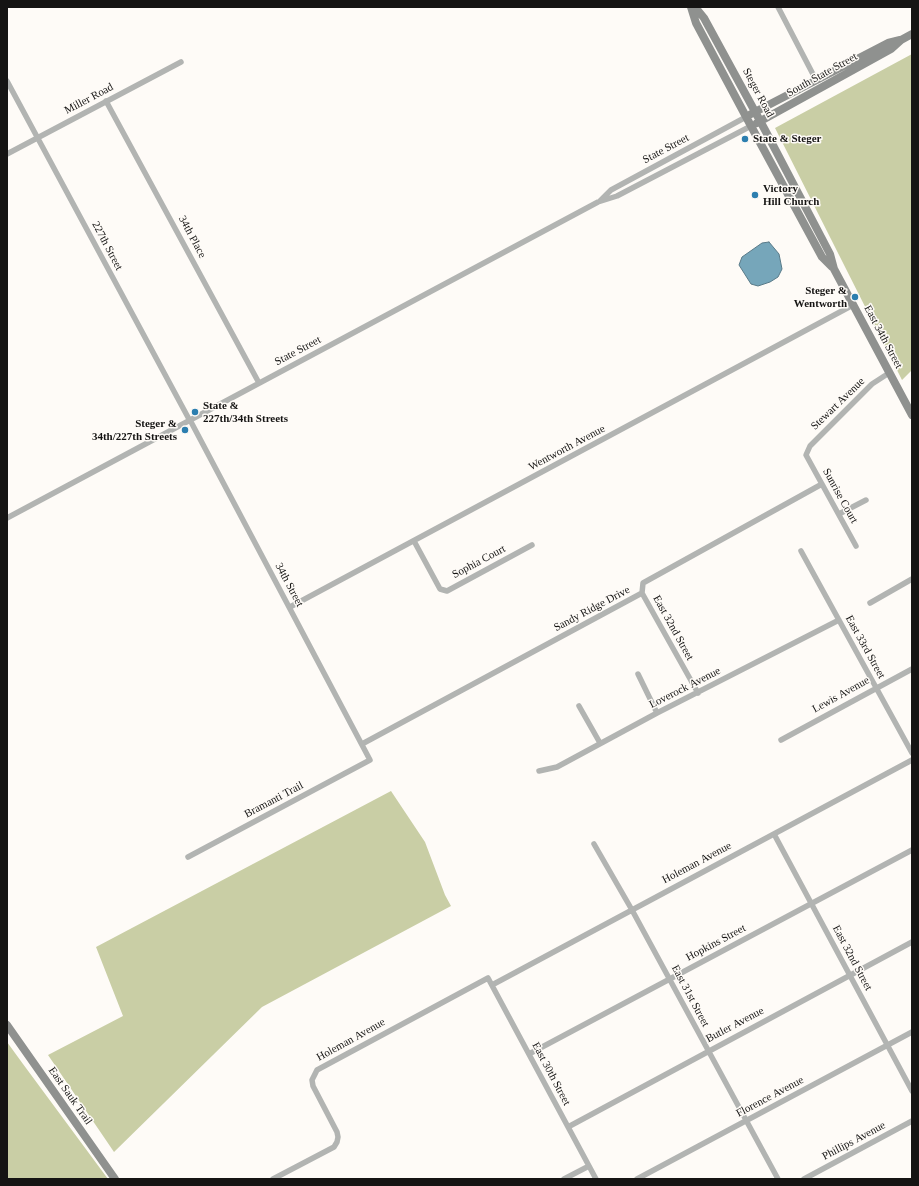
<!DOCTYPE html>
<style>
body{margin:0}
#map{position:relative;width:919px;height:1186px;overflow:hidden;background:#fefbf7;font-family:Georgia,serif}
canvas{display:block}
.frame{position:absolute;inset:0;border:8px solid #151413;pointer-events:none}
</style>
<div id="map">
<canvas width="919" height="1186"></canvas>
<div class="frame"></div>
</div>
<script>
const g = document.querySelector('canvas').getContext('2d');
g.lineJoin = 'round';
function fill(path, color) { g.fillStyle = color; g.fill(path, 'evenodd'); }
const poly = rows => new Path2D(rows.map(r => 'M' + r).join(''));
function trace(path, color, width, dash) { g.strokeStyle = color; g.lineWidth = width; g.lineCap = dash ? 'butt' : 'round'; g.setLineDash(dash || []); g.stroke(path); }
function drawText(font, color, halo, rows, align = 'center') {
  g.font = font + ' Georgia,serif'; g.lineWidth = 3; g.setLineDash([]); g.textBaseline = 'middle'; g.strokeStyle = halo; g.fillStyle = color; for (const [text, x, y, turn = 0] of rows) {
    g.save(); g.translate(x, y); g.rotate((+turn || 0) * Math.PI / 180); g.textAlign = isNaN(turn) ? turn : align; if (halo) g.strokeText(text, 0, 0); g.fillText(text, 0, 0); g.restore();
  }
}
fill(poly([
 [912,54,912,370,902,380,775,128],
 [391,791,425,842,445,895,451,906,262,1007,114,1152,48,1055,123,1016,96,947],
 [7,1042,23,1064,108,1179,7,1179]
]), '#c9cea5');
const water = poly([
 [769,242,779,254,782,269,778,277,770,282,758,286,751,284,739,265,742,257,762,243,769,242]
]);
fill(water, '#76a6ba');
trace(water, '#597a88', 1);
trace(poly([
 [778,7,816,80],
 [7,81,190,421],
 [106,101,259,383],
 [7,154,181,62],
 [600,201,611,190,746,117],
 [839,514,866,500],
 [7,518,598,202,617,196,751,126],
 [414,541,440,589,447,591,532,545],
 [856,546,806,455,810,446,872,384,889,373],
 [801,551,912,753],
 [642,593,698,693],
 [870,603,912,579],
 [290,607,853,305],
 [638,674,657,713],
 [579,706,600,743],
 [781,740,912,669],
 [362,744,642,593,643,583,822,484],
 [539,771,557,767,657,713,839,620],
 [774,834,912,1091],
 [594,844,632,910,778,1179],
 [188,857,370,760,190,420],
 [492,985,912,760],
 [529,1054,912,850],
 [568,1127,912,942],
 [273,1179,334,1147,337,1142,338,1137,337,1132,313,1086,312,1080,317,1070,488,978,596,1179],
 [564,1179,589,1166],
 [637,1179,912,1032],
 [804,1179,912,1121]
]), '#b2b4b2', 5.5);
trace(poly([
 [691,7,696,23,751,126,822,257,832,267],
 [695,7,704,18,765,130,830,254,834,269,912,415],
 [751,114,888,43,900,40],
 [757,123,891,49,901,40,912,34],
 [7,1025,115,1179]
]), '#8f918f', 8);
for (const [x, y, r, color] of [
 [745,139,4,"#2c7eaf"],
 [755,195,4,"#2c7eaf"],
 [855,297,4,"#2c7eaf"],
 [195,412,4,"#2c7eaf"],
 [185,430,4,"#2c7eaf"]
]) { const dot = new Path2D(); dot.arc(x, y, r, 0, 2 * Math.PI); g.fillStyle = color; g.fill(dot); trace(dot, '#fefbf7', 1.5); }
drawText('11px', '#151413', '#fefbf7', [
 ["South State Street",822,75,-29],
 ["Steger Road",758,93,62],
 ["Miller Road",89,99,-28],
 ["State Street",666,149,-28],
 ["34th Place",192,237,62],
 ["227th Street",107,246,62],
 ["East 34th Street",883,337,62],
 ["State Street",298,351,-28],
 ["Stewart Avenue",838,404,-44],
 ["Wentworth Avenue",567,448,-28],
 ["Sunrise Court",840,496,61],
 ["Sophia Court",479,562,-28],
 ["34th Street",289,585,62],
 ["Sandy Ridge Drive",592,609,-28],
 ["East 32nd Street",673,628,61],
 ["East 33rd Street",865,647,61],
 ["Loverock Avenue",685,688,-27],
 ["Lewis Avenue",841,695,-29],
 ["Bramanti Trail",274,800,-28],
 ["Holeman Avenue",697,863,-28],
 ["Hopkins Street",716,943,-28],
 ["East 32nd Street",852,958,62],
 ["East 31st Street",690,996,62],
 ["Butler Avenue",735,1025,-28],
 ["Holeman Avenue",351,1040,-29],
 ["East 30th Street",551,1074,62],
 ["East Sauk Trail",70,1096,55],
 ["Florence Avenue",770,1097,-28],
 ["Phillips Avenue",854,1141,-28]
]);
drawText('bold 11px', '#151413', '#fefbf7', [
 ["State & Steger",753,139],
 ["Victory",763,189],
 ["Hill Church",763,202],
 ["Steger &",847,291,"right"],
 ["Wentworth",847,304,"right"],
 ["State &",203,406],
 ["227th/34th Streets",203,419],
 ["Steger &",177,424,"right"],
 ["34th/227th Streets",177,437,"right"]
], 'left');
</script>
